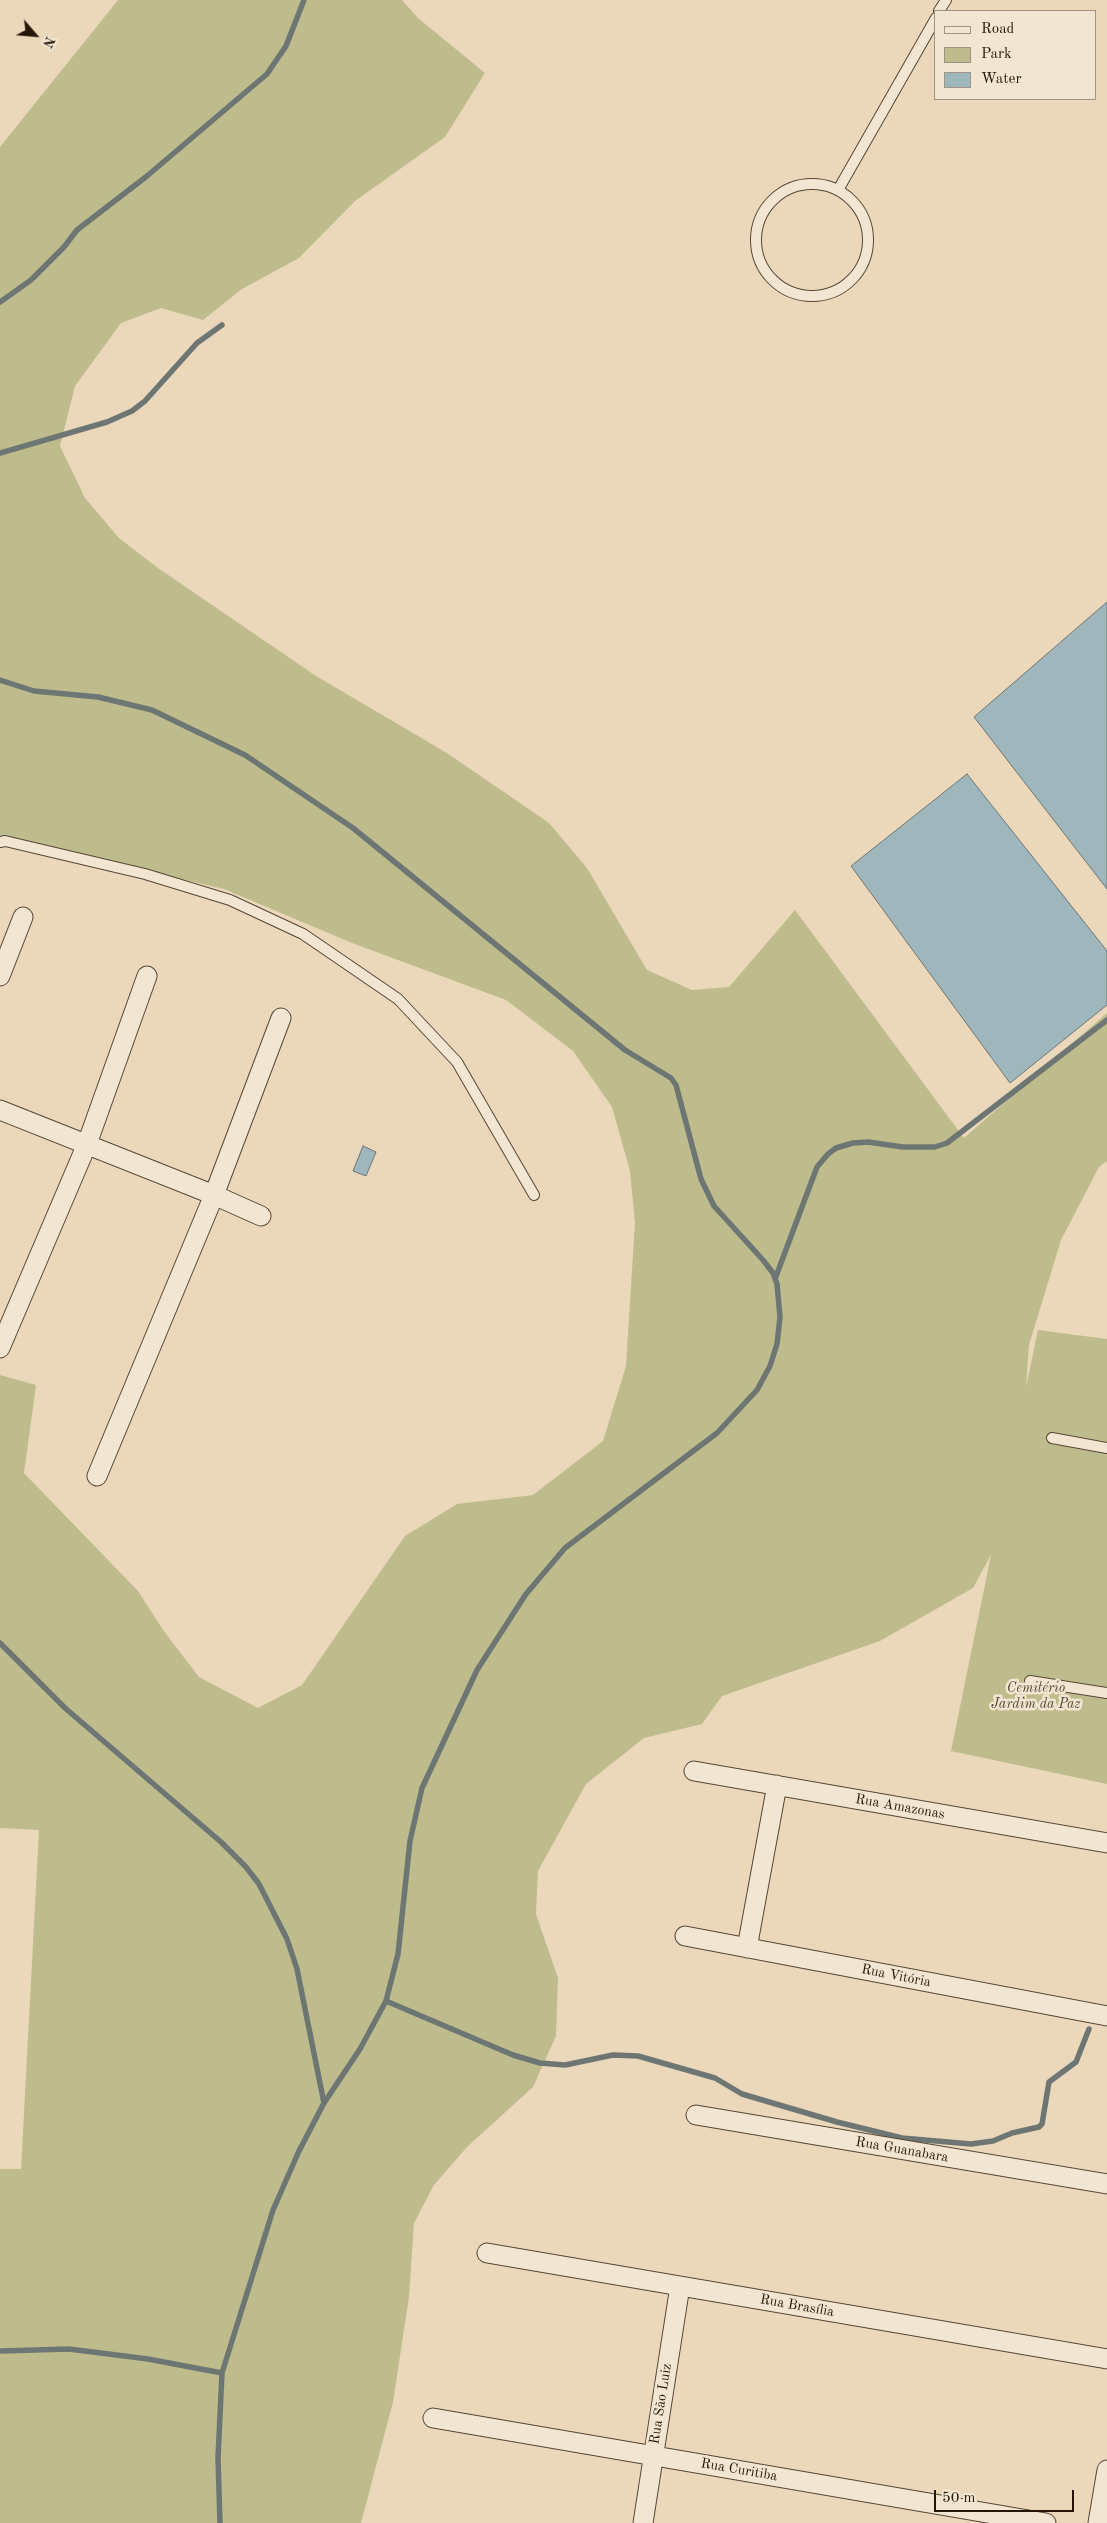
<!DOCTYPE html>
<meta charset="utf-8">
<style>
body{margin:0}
#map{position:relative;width:1107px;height:2523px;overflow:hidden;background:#ebd8bb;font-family:"Old Standard TT",serif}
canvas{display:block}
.legend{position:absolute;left:934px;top:10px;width:162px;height:90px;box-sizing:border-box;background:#f2e6d3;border:1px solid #a09382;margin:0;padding:6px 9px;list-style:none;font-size:15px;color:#251608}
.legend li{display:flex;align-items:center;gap:10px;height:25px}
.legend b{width:25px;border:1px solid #a09382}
.north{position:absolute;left:10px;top:10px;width:50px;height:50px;-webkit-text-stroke:4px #f2e6d3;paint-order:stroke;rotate:117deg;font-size:14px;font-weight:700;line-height:20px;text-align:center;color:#251608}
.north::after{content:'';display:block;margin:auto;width:18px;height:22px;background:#251608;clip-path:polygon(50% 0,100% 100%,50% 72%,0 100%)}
.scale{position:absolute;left:934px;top:2490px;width:140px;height:22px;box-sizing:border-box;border:2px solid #251608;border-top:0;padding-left:6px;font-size:15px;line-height:18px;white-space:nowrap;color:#251608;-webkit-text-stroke:4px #f2e6d3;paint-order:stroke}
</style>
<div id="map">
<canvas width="1107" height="2523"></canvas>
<ul class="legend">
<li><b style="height:6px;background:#f2e6d3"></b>Road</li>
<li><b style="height:14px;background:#bebc8c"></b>Park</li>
<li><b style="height:14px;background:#9eb6bc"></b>Water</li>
</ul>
<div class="north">N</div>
<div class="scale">50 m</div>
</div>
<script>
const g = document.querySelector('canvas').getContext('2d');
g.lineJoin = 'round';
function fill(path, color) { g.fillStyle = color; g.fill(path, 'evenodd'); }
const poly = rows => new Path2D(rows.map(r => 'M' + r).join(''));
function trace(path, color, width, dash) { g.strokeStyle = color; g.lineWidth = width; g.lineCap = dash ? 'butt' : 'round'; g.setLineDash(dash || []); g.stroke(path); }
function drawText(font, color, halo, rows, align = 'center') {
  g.font = font + ' "Old Standard TT",serif'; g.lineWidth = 5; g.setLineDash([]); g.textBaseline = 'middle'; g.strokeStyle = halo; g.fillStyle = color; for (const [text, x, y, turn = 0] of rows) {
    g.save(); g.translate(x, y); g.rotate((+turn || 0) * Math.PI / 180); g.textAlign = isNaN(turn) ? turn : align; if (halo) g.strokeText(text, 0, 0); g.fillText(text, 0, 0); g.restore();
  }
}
fill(poly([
 [118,0,402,0,418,18,485,73,445,137,355,201,299,258,242,289,203,320,161,308,121,323,75,386,60,446,85,498,119,538,158,568,316,676,447,753,549,823,587,868,647,970,692,990,729,987,795,910,964,1138,1107,1013,1107,1161,1099,1167,1061,1240,1029,1345,1026,1387,1038,1330,1107,1339,1107,1784,951,1751,991,1555,973,1588,880,1641,722,1696,702,1724,644,1738,586,1784,538,1871,536,1914,558,1978,556,2036,533,2087,467,2147,434,2185,414,2223,409,2297,393,2402,361,2523,0,2523,0,2169,21,2169,39,1830,0,1828,0,1375,36,1385,24,1473,138,1591,163,1630,199,1677,258,1708,302,1685,405,1536,457,1504,533,1495,603,1441,626,1366,635,1223,630,1171,612,1107,573,1051,506,1000,352,943,224,889,0,837,0,147]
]), '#bebc8c');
const water = poly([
 [1107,602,1107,889,974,717,1107,602],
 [967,774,1107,951,1107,1005,1010,1083,851,866,967,774],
 [363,1146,376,1152,366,1176,353,1171,363,1146]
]);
fill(water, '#9eb6bc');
trace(water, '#6e7674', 1);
trace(poly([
 [0,302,31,280,64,247,77,230,147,176,267,74,286,46,304,0],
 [0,453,107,422,132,411,145,401,197,343,222,325],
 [0,680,34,691,98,697,152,710,245,755,353,828,625,1050,671,1078,676,1085,701,1179,714,1206,763,1260,773,1273,777,1284,780,1317,777,1344,770,1366,757,1390,717,1433,565,1548,526,1594,477,1670,422,1788,410,1841,398,1954,386,2001,360,2049,324,2103,299,2151,273,2210,222,2373,218,2458,220,2523],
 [775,1279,817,1167,828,1154,836,1148,853,1143,868,1142,903,1147,935,1147,947,1143,1107,1020],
 [0,1643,65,1708,221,1842,246,1867,259,1884,287,1939,297,1969,324,2103],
 [386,2001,513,2055,540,2063,565,2065,613,2055,638,2056,715,2078,742,2094,837,2122,902,2138,971,2144,993,2141,1012,2133,1039,2127,1042,2124,1049,2082,1076,2062,1089,2029],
 [0,2351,69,2349,148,2359,222,2373]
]), '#6e7674', 5.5);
const lane = poly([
 [939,11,946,0],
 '756 240a56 56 0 1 1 112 0a56 56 0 1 1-112 0Z',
 [838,190,936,18],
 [0,842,5,841,145,874,230,900,303,934,398,999,457,1062,534,1195],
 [1052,1438,1107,1448],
 [1030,1681,1107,1693]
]);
const street = poly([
 [0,976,23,917],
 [0,1110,214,1195,261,1216],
 [0,1348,87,1144,147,976],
 [97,1476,214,1195,281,1018],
 [694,1771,1107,1843],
 [685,1936,1107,2016],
 [747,1948,777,1785],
 [696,2115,1107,2184],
 [487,2253,1107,2359],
 [433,2418,1046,2523],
 [643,2523,680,2286],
 [1098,2523,1107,2470]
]);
trace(lane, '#564635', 12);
trace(street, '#564635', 21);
trace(lane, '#f2e6d3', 10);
trace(street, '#f2e6d3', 19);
drawText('italic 14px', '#534830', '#f2e6d3', [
 ["Cemitério",1036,1688],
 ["Jardim da Paz",1036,1704]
]);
drawText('14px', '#251608', '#f2e6d3', [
 ["Rua Amazonas",900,1807,10],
 ["Rua Vitória",896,1976,11],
 ["Rua Guanabara",902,2150,10],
 ["Rua Brasília",797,2306,10],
 ["Rua São Luiz",661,2404,-81],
 ["Rua Curitiba",739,2470,10]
]);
</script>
